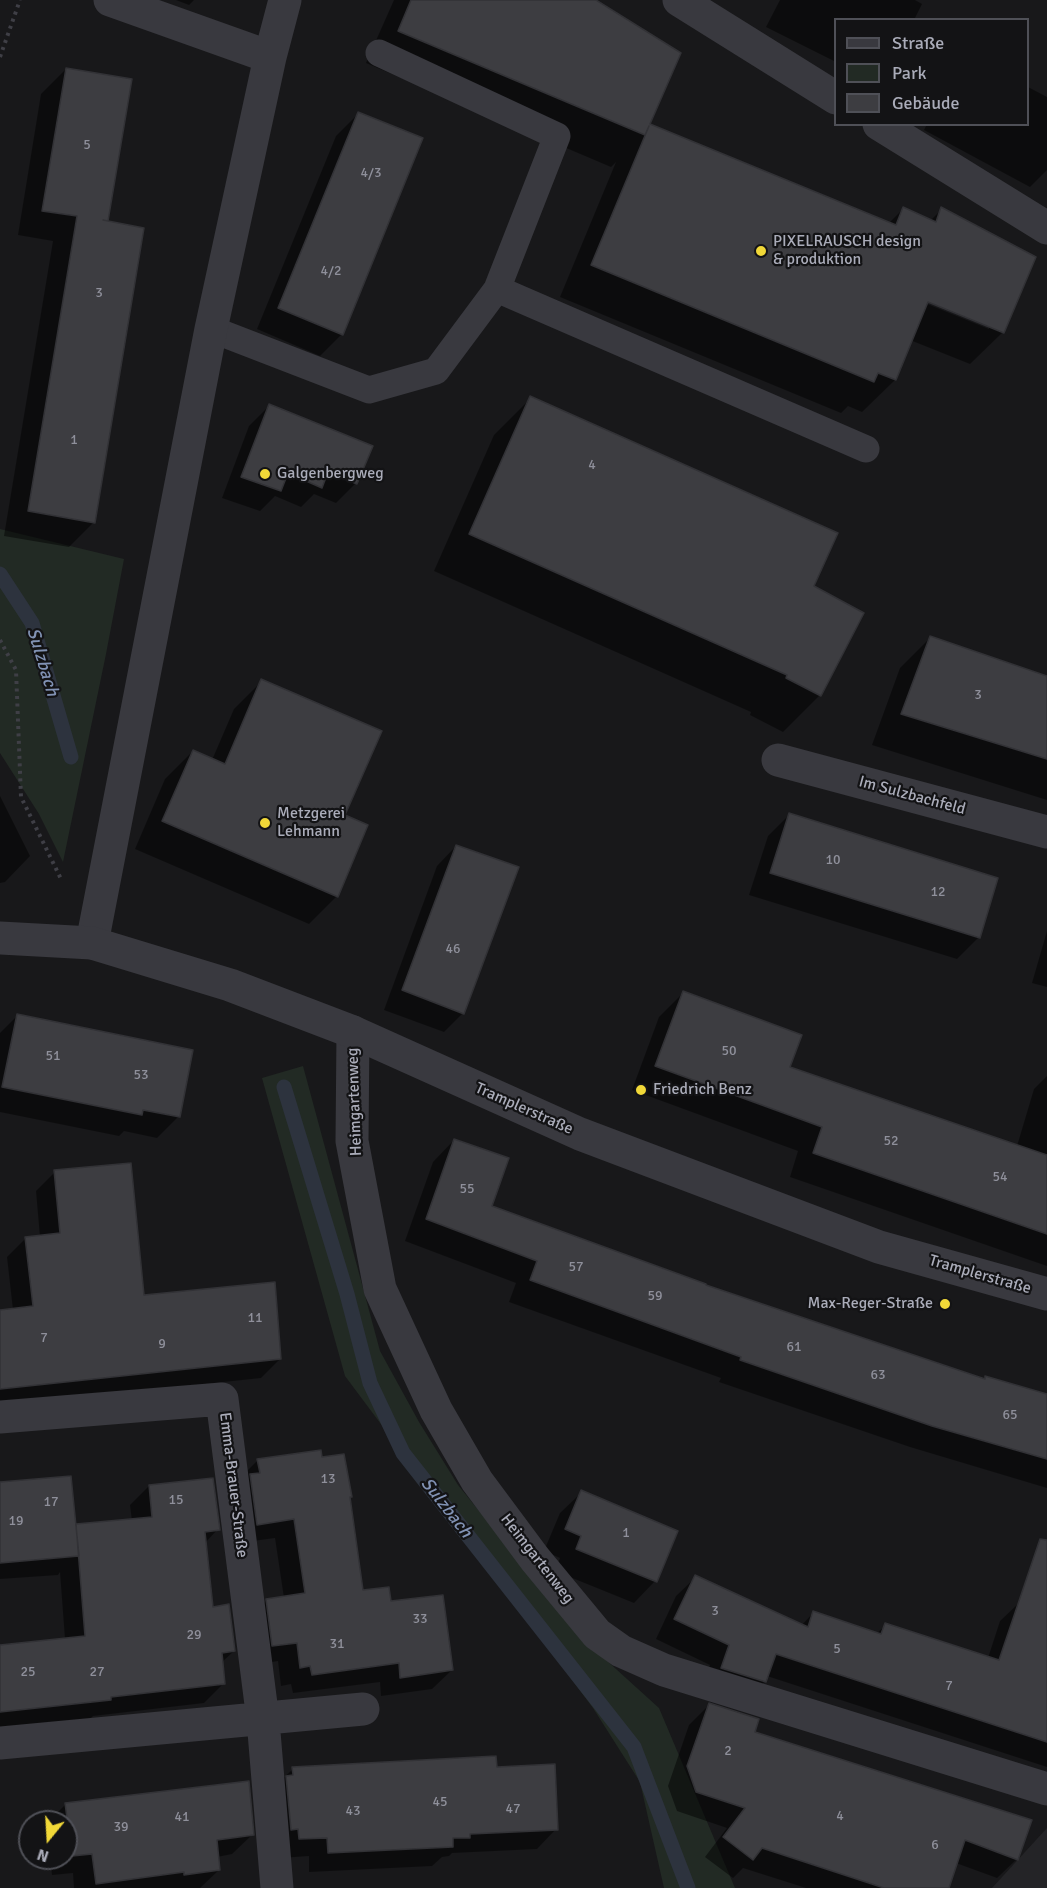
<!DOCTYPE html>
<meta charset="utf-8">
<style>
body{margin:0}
#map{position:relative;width:1047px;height:1888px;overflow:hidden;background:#18181a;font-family:Signika,sans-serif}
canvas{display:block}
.legend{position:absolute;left:834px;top:18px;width:195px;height:108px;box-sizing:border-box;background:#131315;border:2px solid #4f5057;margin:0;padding:8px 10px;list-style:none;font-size:18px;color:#aaacb9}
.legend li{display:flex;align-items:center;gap:12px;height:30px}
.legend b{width:30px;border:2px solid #4f5057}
.north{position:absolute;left:18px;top:1810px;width:60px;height:60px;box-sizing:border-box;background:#131315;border:2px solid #4f5057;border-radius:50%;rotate:198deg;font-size:16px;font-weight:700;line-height:24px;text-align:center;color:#aaacb9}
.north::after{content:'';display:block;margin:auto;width:21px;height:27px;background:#f1d838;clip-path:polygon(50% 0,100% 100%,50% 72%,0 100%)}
</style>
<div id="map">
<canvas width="1047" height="1888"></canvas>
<ul class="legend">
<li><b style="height:8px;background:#39393f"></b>Straße</li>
<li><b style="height:16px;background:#222a24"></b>Park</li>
<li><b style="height:16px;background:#3d3d41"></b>Gebäude</li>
</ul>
<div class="north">N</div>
</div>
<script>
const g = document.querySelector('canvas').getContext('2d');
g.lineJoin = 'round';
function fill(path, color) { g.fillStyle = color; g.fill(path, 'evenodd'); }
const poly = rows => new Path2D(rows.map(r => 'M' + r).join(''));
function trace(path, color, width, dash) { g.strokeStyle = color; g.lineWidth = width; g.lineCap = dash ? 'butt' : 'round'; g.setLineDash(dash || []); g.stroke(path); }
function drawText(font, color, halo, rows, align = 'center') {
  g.font = font + ' Signika,sans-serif'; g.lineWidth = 4.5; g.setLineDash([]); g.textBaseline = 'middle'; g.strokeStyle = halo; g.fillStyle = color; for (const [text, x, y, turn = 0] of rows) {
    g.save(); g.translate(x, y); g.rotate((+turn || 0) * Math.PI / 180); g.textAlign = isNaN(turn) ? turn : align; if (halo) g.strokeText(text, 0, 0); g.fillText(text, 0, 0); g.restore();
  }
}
fill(poly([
 [1047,1828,1047,1888,992,1888]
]), '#242427');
fill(poly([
 [0,529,124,559,106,654,63,862,39,814,0,753],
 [303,1066,380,1351,419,1422,458,1485,584,1640,659,1708,735,1888,664,1888,640,1782,593,1708,345,1376,262,1078]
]), '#222a24');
fill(poly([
 [176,0,194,0,189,5],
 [394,0,593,0,648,124,888,224,903,209,930,221,942,209,1003,332,970,364,910,340,895,380,862,412,848,406,841,413,560,297,616,162,611,167,366,63],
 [921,298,989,325,989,329,920,301],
 [780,0,915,0,922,4,914,20,836,20,836,62,766,27],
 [66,69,105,222,94,522,69,547,4,536,53,241,18,235,41,94],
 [1028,87,1047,97,1047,170,1030,187,924,130,927,124,1028,124],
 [358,114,342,334,320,356,257,329,336,136],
 [531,398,812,587,862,614,820,695,783,732,750,715,751,712,434,571,494,435],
 [269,406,356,483,336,503,314,494,301,507,275,496,260,511,222,498,249,426],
 [931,637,1047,677,1047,800,872,745,900,668],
 [262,681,343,816,337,896,309,924,135,849,165,779,193,751,212,760,234,709],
 [0,796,30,856,5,882,0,883],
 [789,815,979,937,957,959,749,895,768,836],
 [456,846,463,1013,444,1032,384,1010,437,866],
 [1047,931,1047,987,1032,983],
 [683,993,788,1068,1017,1146,1034,1089,1047,1076,1047,1266,790,1177,798,1151,632,1090,659,1017],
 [17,1016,179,1116,157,1138,124,1131,119,1136,0,1112,0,1033],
 [454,1140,490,1207,704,1285,984,1380,986,1378,1047,1396,1047,1488,910,1447,719,1382,721,1378,509,1302,516,1283,405,1241,433,1162],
 [55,1172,143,1296,280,1359,261,1378,0,1406,0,1311,13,1310,7,1257,26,1238,40,1237,36,1191],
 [321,1459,349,1498,362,1592,390,1603,452,1670,432,1689,381,1696,380,1682,293,1693,291,1684,281,1686,278,1661,254,1665,248,1619,267,1600,284,1598,275,1538,238,1543,239,1479,258,1460],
 [0,1483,74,1528,77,1526,132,1521,130,1505,149,1486,218,1529,205,1543,211,1609,234,1651,221,1663,224,1683,204,1703,93,1716,90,1719,0,1728,0,1646,65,1639,60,1572,58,1575,0,1579],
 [582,1492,655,1581,634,1603,555,1571,560,1558,544,1551,560,1513],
 [696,1577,801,1626,813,1613,876,1634,886,1625,988,1658,1000,1621,1020,1602,1047,1611,1047,1767,767,1676,765,1681,746,1701,702,1687,710,1665,656,1639,676,1596],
 [709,1705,754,1733,1017,1859,997,1878,956,1863,947,1888,806,1888,743,1868,733,1878,705,1857,727,1828,677,1811,668,1786,689,1725],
 [293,1769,495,1769,556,1829,537,1849,452,1853,449,1856,442,1857,432,1866,309,1872,309,1856,280,1858,273,1788],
 [66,1804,252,1835,232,1854,217,1857,219,1870,200,1888,74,1888,73,1873,52,1875,50,1858,66,1858,66,1822,48,1822]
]), '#0007');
trace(poly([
 [0,574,32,623,71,757],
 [284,1087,347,1294,370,1383,403,1453,634,1747,688,1888]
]), '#2d333e', 15);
const building = poly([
 [411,0,596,0,681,53,650,124,896,225,903,207,936,222,941,207,1036,257,1004,333,928,302,896,380,878,373,874,382,591,265,649,126,645,135,398,31,411,0],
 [66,68,132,79,108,221,103,220,144,228,95,523,28,511,77,216,42,211,66,68],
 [358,112,423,138,343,335,278,308,358,112],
 [530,396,838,533,814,586,864,613,821,696,786,678,787,675,469,534,530,396],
 [269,404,373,446,357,484,328,472,322,488,288,473,281,491,241,477,269,404],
 [930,636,1047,676,1047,759,901,714,930,636],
 [261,679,382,731,345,815,368,825,338,897,162,821,193,750,225,764,261,679],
 [789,813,998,878,980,938,770,873,789,813],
 [456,845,519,867,464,1014,402,990,456,845],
 [683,991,802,1035,790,1067,1047,1155,1047,1234,813,1153,822,1127,655,1066,683,991],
 [17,1014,193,1050,180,1117,143,1110,142,1115,2,1087,17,1014],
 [454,1139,509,1158,492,1206,706,1284,706,1285,985,1379,985,1376,1047,1394,1047,1459,932,1426,740,1360,741,1357,530,1280,537,1261,426,1219,454,1139],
 [131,1163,144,1295,275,1282,281,1359,0,1389,0,1310,33,1306,25,1237,60,1233,54,1170,131,1163],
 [321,1450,322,1457,344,1454,352,1497,350,1497,363,1590,389,1587,391,1601,443,1595,453,1670,400,1678,399,1663,312,1675,310,1666,300,1668,297,1643,272,1646,266,1599,305,1593,294,1519,257,1525,250,1474,260,1473,257,1459,321,1450],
 [71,1476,79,1556,0,1563,0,1482,71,1476],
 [213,1478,220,1530,205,1532,213,1607,229,1604,235,1651,222,1653,225,1684,111,1697,111,1700,0,1712,0,1645,85,1636,76,1524,152,1517,149,1485,213,1478],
 [581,1490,678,1531,657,1582,576,1549,581,1536,565,1529,581,1490],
 [1040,1539,1047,1540,1047,1742,776,1654,766,1682,721,1668,729,1645,674,1619,695,1575,808,1627,813,1611,881,1634,885,1623,999,1660,1040,1539],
 [709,1703,759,1719,755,1732,1032,1820,1018,1860,965,1840,949,1888,884,1888,762,1848,753,1860,723,1837,745,1808,696,1792,687,1766,709,1703],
 [496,1756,497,1767,555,1764,558,1830,470,1834,470,1838,453,1838,453,1847,328,1853,327,1838,299,1839,298,1829,291,1830,286,1776,293,1775,292,1767,496,1756],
 [249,1781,254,1835,217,1840,220,1870,184,1875,184,1872,96,1884,92,1854,72,1856,65,1803,249,1781]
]);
fill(building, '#3d3d41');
trace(building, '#323236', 1.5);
trace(poly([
 [0,57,20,0],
 [0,640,16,670,21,797,61,879]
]), '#3f3f46', 4, [3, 4.5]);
trace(poly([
 [497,289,866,449],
 [211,329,369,390,436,371,497,289,557,136,379,53]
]), '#39393f', 27);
trace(poly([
 [110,0,270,57],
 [679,0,836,98],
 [879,124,1047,228],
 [778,760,1047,832],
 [92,943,211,329,270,57,285,0],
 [353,1032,352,1141,380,1289,436,1410,477,1481,535,1559,597,1634,621,1651,664,1670,1047,1789],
 [0,1417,222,1399,263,1720,277,1888],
 [0,1743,363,1709]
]), '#39393f', 33);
trace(poly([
 [0,938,92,943,230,985,353,1032,580,1134,879,1247,1047,1294]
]), '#39393f', 33);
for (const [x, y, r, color] of [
 [761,251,6,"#f1d838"],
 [265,474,6,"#f1d838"],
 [265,823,6,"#f1d838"],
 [641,1090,6,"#f1d838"],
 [945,1304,6,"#f1d838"]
]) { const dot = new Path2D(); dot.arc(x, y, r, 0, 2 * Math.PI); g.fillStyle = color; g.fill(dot); trace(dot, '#131315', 2); }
drawText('14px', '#8f909b', null, [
 ["5",87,145],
 ["4/3",371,173],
 ["4/2",331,271],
 ["3",99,293],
 ["1",74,440],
 ["4",592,465],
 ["3",978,695],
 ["10",833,860],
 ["12",938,892],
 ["46",453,949],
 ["50",729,1051],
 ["51",53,1056],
 ["53",141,1075],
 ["52",891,1141],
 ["54",1000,1177],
 ["55",467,1189],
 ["57",576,1267],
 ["59",655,1296],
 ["11",255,1318],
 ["7",44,1338],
 ["9",162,1344],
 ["61",794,1347],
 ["63",878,1375],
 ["65",1010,1415],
 ["13",328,1479],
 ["15",176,1500],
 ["17",51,1502],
 ["19",16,1521],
 ["1",626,1533],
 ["3",715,1611],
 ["33",420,1619],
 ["29",194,1635],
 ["31",337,1644],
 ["5",837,1649],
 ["25",28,1672],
 ["27",97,1672],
 ["7",949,1686],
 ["2",728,1751],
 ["45",440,1802],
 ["47",513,1809],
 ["43",353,1811],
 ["4",840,1816],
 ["41",182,1817],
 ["39",121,1827],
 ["6",935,1845]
]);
drawText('16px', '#aaacb9', '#131315', [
 ["PIXELRAUSCH design",773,242],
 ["& produktion",773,260],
 ["Galgenbergweg",277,474],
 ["Metzgerei",277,814],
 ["Lehmann",277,832],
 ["Friedrich Benz",653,1090],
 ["Max-Reger-Straße",933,1304,"right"]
], 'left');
drawText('16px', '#aaacb9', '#131315', [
 ["Im Sulzbachfeld",912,796,15],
 ["Heimgartenweg",355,1102,-92],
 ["Tramplerstraße",524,1109,24],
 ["Tramplerstraße",980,1275,16],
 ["Emma-Brauer-Straße",233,1485,83],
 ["Heimgartenweg",537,1559,52]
]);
drawText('italic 18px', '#8192b4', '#131315', [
 ["Sulzbach",42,662,73],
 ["Sulzbach",446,1508,52]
]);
</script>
